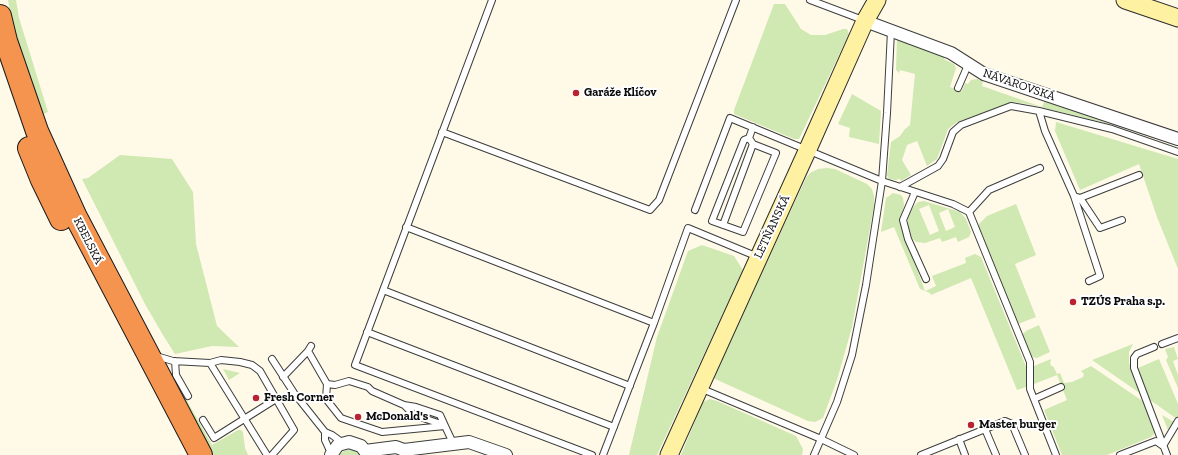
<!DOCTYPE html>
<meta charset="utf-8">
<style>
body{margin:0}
canvas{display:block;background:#fff9e7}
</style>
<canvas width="1178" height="455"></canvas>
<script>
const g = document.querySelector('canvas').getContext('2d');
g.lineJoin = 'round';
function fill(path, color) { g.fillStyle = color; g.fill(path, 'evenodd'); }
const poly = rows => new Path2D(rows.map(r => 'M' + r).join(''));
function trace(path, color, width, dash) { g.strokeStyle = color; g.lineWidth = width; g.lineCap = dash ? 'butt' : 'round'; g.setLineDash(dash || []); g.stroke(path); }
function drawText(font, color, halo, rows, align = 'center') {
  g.font = font + ' "Zilla Slab",serif'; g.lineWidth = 4; g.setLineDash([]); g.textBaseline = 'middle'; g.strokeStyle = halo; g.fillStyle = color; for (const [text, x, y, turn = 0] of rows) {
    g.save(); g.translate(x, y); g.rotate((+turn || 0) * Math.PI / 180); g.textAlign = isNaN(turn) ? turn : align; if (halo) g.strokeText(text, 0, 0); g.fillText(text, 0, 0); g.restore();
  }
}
fill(poly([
 [8,0,16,0,19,18,48,112,43,114,15,36],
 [774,4,785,4,801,29,811,35,825,35,843,29,847,29,849,34,799,139,794,139,734,114,734,110],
 [897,39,944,57,944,59,954,64,956,68,950,87,962,91,965,83,968,84,971,80,977,79,983,81,982,86,1042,107,1045,100,1113,125,1033,105,1013,102,957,122,948,129,937,159,927,166,917,141,907,145,902,160,911,175,901,181,900,179,895,180,889,179,887,175,891,142,900,136,905,129,910,125,915,74,900,70,899,73,896,70],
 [852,94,881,111,879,144,849,137,850,128,838,124],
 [1056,122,1178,159,1178,269,1157,217,1139,164,1080,190,1055,131],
 [120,155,172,159,193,192,196,244,217,326,239,347,212,346,175,354,163,335,145,304,82,179,88,178],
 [827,168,835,169,867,184,872,189,874,196,874,206,852,327,837,380,823,418,815,422,808,421,713,378,806,178,810,173,818,169],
 [893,193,901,195,903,198,904,205,901,221,901,226,925,291,936,286,932,276,966,263,965,258,975,254,981,257,1027,369,1026,387,1017,390,971,278,931,295,930,293,920,289,894,227,881,232,886,198],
 [924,201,960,212,966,219,971,232,969,237,958,242,956,237,942,242,940,238,925,243,916,242,912,238,908,226,908,217,910,211,914,206,918,202],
 [929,205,939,231,930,235,919,209],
 [948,209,955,227,946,231,939,213],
 [1016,204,1036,255,1015,264,1036,317,1018,324,978,231,979,224,987,216],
 [702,245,734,256,743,270,657,455,629,455,657,337,688,251],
 [1039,325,1050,352,1037,358,1032,357,1022,338,1022,335,1026,331],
 [1133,344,1129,352,1129,363,1141,394,1092,360],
 [1174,347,1178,359,1173,361,1178,375,1178,388,1166,360,1168,357,1165,349],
 [1051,359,1051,361,1050,362,1051,366,1053,366,1057,374,1060,373,1064,383,1072,382,1083,377,1084,374,1081,371,1091,366,1144,402,1155,431,1154,434,1151,437,1107,455,1062,455,1044,410,1067,400,1057,375,1034,384,1034,366],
 [1159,359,1178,404,1178,417,1177,419,1150,400,1138,368],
 [166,369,170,371,212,445,238,430,241,430,243,432,245,448,248,455,208,455],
 [223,369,240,373,229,380],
 [710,399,717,401,796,436,803,449,802,455,681,455,703,402],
 [1162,415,1174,422,1168,430],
 [349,449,357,451,360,455,339,455,342,452]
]), '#d0e8b2');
const lane = poly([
 [492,0,355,365,592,455],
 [810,0,863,20],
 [958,88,968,65],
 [1039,111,1045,131,1074,196,1100,276,1089,281],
 [442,132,650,210,659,200,736,0],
 [749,138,753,144,776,153,743,232,712,221,744,140,749,138,753,127],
 [900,187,938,166,943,159,953,132,961,125,1011,106,1039,111,1112,129,1178,152],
 [915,192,903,220,908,239,926,279],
 [1074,196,1080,198,1139,175],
 [1080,198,1100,228,1122,220],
 [695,210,730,118,882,181,953,204,969,212,1030,362,1030,389,1056,455],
 [969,212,989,190,1040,168],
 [723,225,753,144],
 [406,227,654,323],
 [383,290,630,386],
 [367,332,614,427],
 [1162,344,1178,338],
 [1154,347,1137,354,1134,358,1134,368,1167,455],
 [308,351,327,384,326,399,341,418,382,432,445,426,453,443],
 [156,356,173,361,210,363,267,455],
 [272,359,294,393,325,432,332,435,343,443],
 [175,361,176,375,188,396],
 [210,363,221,360,240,362,252,365,260,371,294,430,272,455],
 [283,377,308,351,311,346],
 [327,384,335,385,349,381,368,387,372,391,404,405,416,407,440,415,445,426],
 [700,388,821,439,854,455],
 [1034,399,1061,387],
 [404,405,414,415,441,424],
 [203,420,214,438,276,399],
 [985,429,996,455],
 [325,432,325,440,331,453],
 [959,439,965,455],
 [603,455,654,323,688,228,758,257],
 [814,455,837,402,852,355,866,285,882,181,887,113,891,31],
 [921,455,1005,421,1012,424,1025,455],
 [1120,455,1156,441,1163,446,1178,421]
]);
const street = poly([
 [865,21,951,53,984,74,1178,139],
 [365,451,396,447,404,450,469,442,506,455],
 [331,455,338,445,349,442,361,446,368,455]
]);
const secondary = poly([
 [1125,0,1178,18],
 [669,455,808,149,865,21,877,0]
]);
const highway = poly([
 [0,16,6,41,37,131,75,215,201,455],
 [29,148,42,180,61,219]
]);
trace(lane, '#3d3d3d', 8);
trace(street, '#3d3d3d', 14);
trace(secondary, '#2c2c2c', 19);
trace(highway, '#1b1b1b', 24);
trace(lane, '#fff', 6);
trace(street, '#fff', 12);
trace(secondary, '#fff1a2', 17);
trace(highway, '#f5944f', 22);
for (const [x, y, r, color] of [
 [576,93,4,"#b92330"],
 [1073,302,4,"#b92330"],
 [256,398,4,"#b92330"],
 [358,417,4,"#b92330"],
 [971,425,4,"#b92330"]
]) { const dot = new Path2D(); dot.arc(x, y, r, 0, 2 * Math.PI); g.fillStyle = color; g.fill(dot); trace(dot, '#fff', 1.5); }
drawText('12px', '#0a0a0a', '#fff', [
 ["NÁVAROVSKÁ",1019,85,19],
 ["LETŇANSKÁ",772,227,-65],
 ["KBELSKÁ",88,241,63]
]);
drawText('bold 12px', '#0a0a0a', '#fff', [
 ["Garáže Klíčov",584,93],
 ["TZÚS Praha s.p.",1081,302],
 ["Fresh Corner",264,398],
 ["McDonald's",366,417],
 ["Master burger",979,425]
], 'left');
</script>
